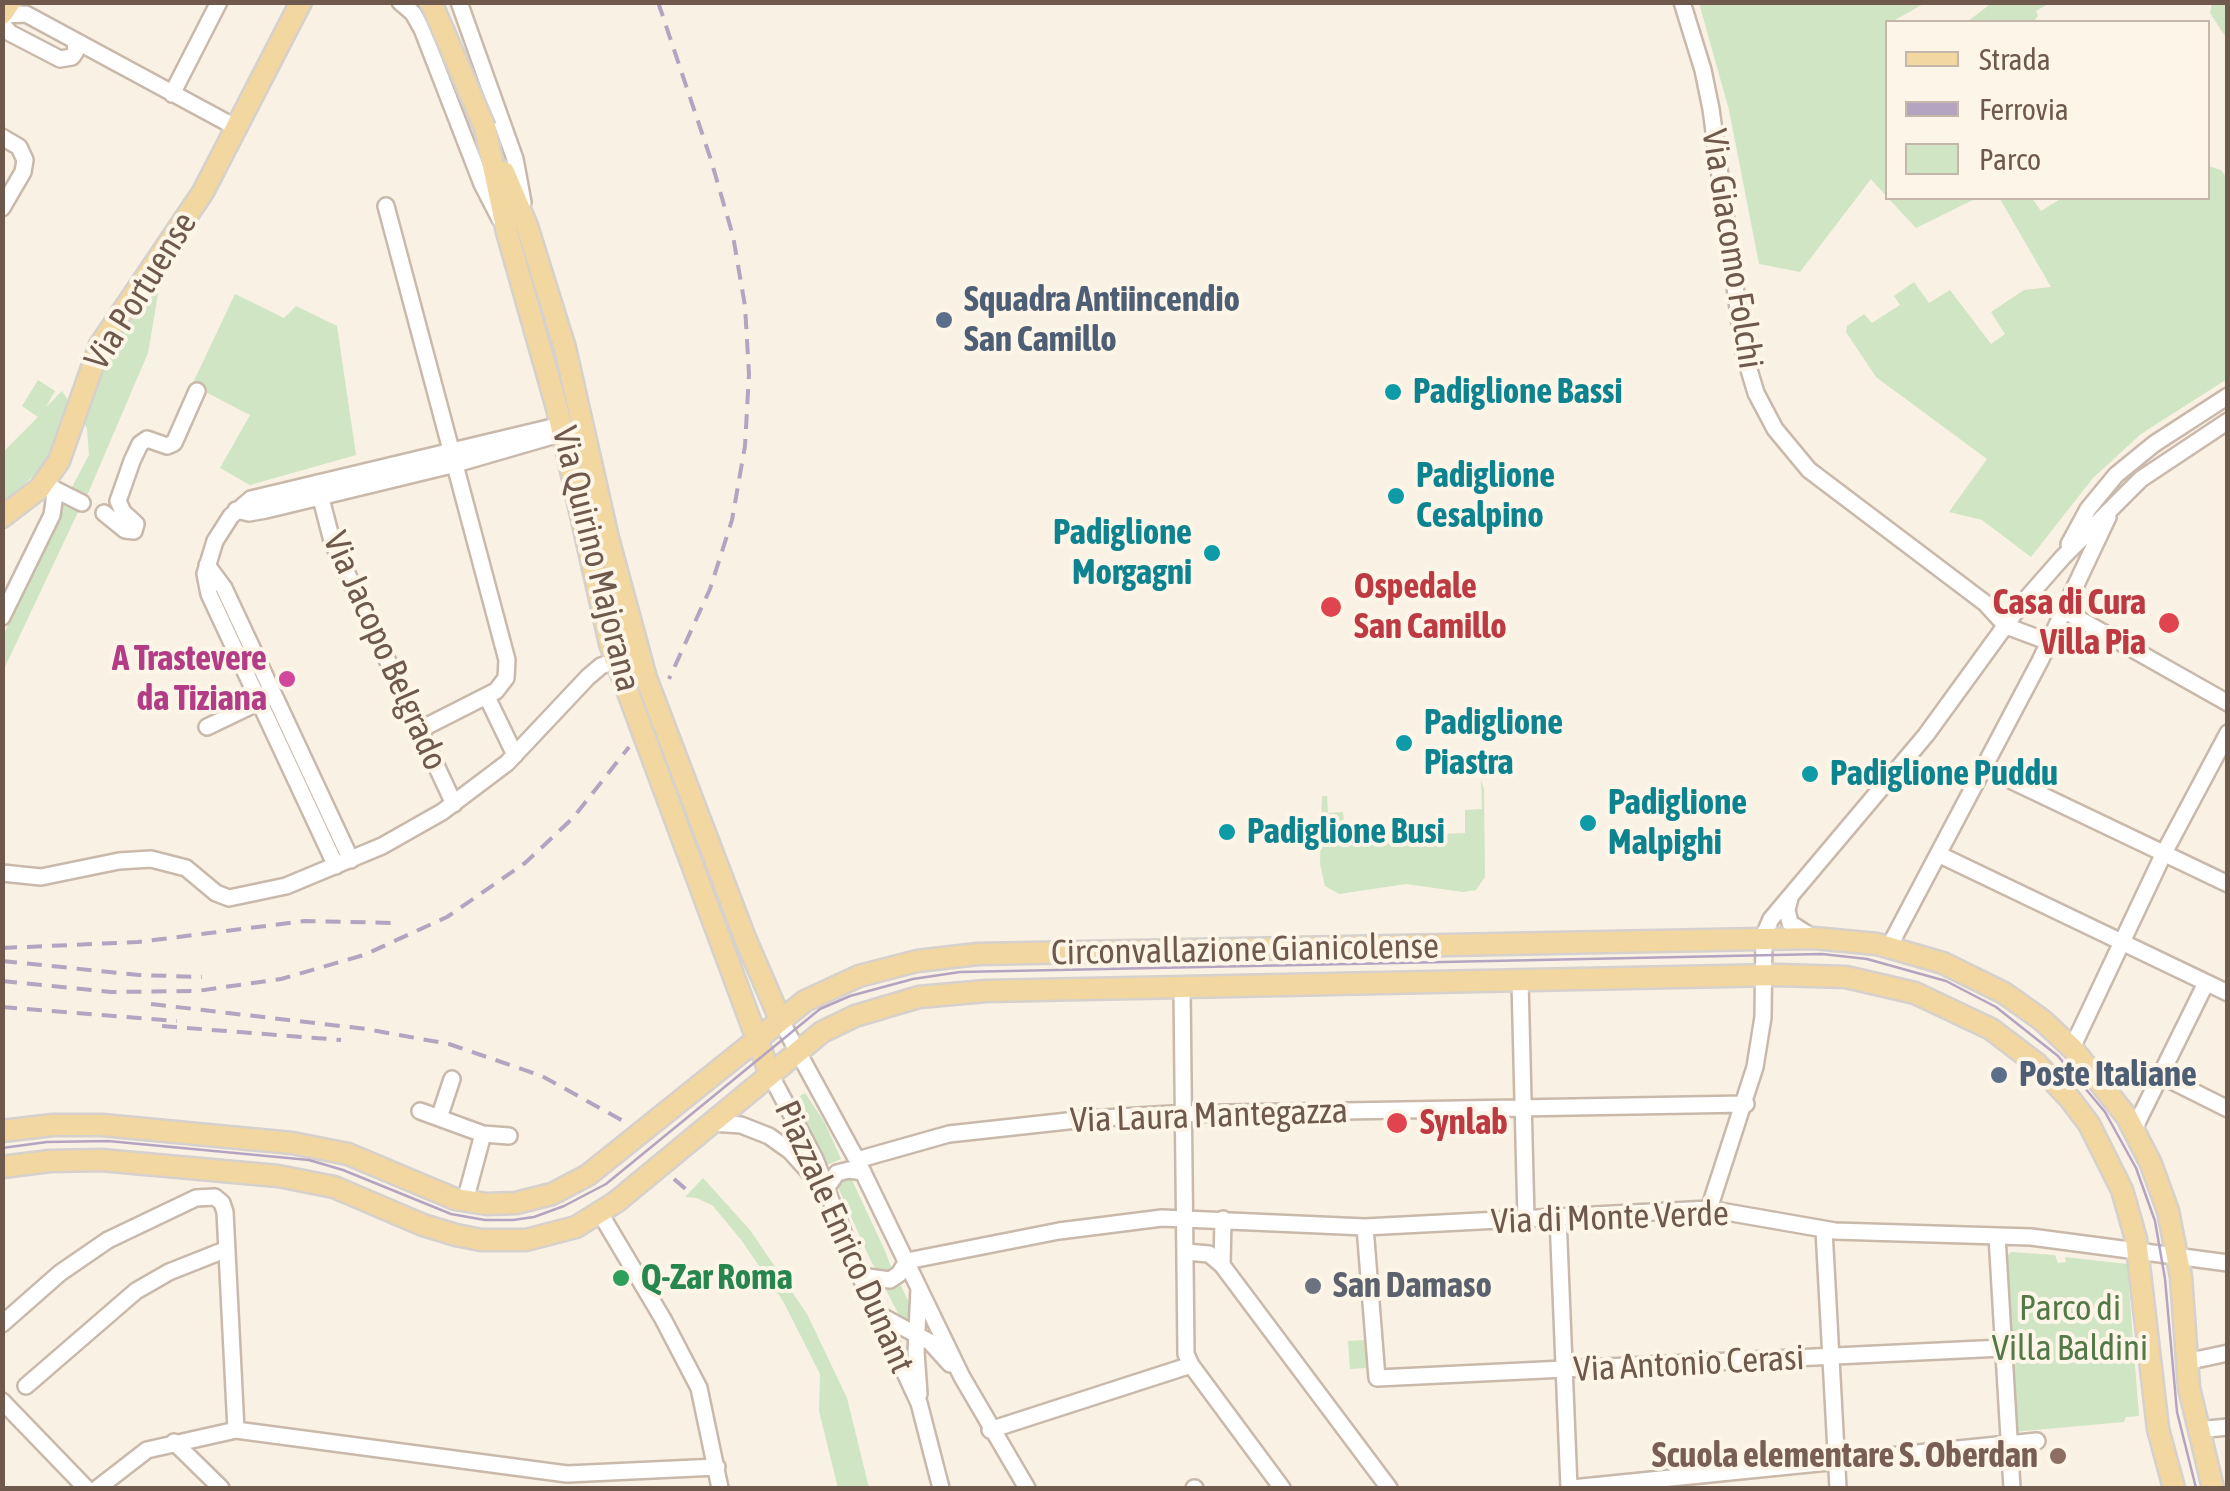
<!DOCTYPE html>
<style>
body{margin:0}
#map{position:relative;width:2230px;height:1491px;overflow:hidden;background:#f9f1e3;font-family:"Asap Condensed",sans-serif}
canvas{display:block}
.frame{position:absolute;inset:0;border:5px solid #6e594c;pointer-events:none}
.legend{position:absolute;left:1885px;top:20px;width:325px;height:180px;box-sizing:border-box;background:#fdf6e8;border:2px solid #c4b7aa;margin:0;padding:12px 18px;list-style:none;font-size:30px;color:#6e594c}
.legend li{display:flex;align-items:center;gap:20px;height:50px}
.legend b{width:50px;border:2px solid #c4b7aa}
</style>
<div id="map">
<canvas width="2230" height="1491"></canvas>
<div class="frame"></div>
<ul class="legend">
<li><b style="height:12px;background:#f2d7a1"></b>Strada</li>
<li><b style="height:12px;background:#b4a3c1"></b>Ferrovia</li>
<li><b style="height:28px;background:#cfe5c3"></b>Parco</li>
</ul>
</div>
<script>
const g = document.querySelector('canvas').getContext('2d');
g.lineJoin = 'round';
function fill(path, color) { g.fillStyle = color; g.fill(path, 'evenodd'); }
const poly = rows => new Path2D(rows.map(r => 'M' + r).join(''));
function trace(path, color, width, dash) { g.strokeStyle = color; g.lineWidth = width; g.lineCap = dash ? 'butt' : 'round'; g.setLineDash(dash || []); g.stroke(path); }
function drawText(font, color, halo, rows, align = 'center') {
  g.font = font + ' "Asap Condensed",sans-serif'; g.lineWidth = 8; g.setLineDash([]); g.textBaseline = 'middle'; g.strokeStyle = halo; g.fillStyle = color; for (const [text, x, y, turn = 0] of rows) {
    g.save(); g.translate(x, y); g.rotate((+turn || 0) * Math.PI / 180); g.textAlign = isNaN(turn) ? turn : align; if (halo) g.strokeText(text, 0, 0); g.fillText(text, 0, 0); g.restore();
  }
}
fill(poly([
 [1993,2,2050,2,2050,3,2036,11,2038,16,2033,22,1967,22],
 [1699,3,1925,3,1886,25,1887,197,1871,179,1800,272,1759,264,1729,110],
 [2212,3,2227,3,2227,39,2210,13],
 [2208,166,2221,170,2227,179,2227,379,2141,434,2093,478,2031,557,1982,520,1949,512,1987,459,1876,377,1846,332,1847,326,1864,314,1872,323,1900,305,1894,296,1914,282,1929,303,1950,290,1991,344,2005,334,1991,312,2024,290,2051,287,2000,199,1993,198,2032,198,2041,211,2062,198,2208,198],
 [1888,198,1977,198,1916,228],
 [152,285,159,288,148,353,86,498,71,489,89,455,87,429,83,419,106,353],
 [235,294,284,318,296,306,337,326,356,455,250,485,220,468,250,415,192,385],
 [38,380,55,391,46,407,62,391,68,400,54,450,49,462,3,503,3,452,38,417,22,406],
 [65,502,80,508,3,671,3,636],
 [1481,780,1484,789,1485,877,1476,890,1463,892,1406,884,1339,894,1325,886,1320,864,1322,796,1327,796,1328,813,1343,812,1345,837,1465,833,1465,810,1482,809],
 [805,1093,825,1123,841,1159,827,1165,791,1101],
 [703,1178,750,1230,807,1314,847,1398,869,1488,838,1488,819,1411,820,1374,783,1301,742,1241,713,1206,697,1198,685,1197],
 [845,1178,851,1178,886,1253,891,1267,886,1273,877,1272,870,1259,837,1185],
 [2011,1252,2055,1255,2058,1263,2066,1262,2065,1257,2127,1264,2139,1416,2126,1417,2124,1422,2013,1432,2004,1259],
 [900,1284,913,1311,905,1320,901,1319,886,1290],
 [1365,1340,1366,1368,1350,1369,1348,1341]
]), '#cfe5c3');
const minor = poly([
 [400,2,413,13,422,29,482,184,500,219],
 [459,2,515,159,523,202],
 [1682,2,1703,70,1711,109,1744,353,1756,393,1775,429,1809,470,1985,603,2006,626,2049,642],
 [2,15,26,14,237,128],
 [2,24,10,33,60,59,72,57,76,51,75,42],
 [172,94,219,2],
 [2,137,19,147,25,160,23,172,2,208],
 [386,206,507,660,506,678,496,691,421,729],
 [317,483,332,541,454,804],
 [48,486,82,503],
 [236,510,249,513,266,510,456,464,563,433],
 [104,513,125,530,134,531],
 [134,531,136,524,123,512,118,501,132,461,140,444,147,439,167,446,174,443,197,391],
 [2069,544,2088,509,2116,475,2154,444,2228,396],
 [207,565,224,588,351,860],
 [2065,611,2228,703],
 [2,617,52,515,55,494,44,484],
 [487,697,515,755],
 [207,727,259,702],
 [1985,768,2228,884],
 [1938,854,2228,993],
 [336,866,209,594,205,574,215,541,231,516,251,499,561,425],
 [2,873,41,877,119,861,151,859,186,868,216,893,229,898,286,886,382,846,442,812,507,763,588,677,601,666,616,660],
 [1790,898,1787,910,1790,923,1812,937],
 [1889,947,2040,661,2108,517],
 [1520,981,1526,1219],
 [1182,988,1186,1354,1191,1365,1282,1488],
 [780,1019,857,1160,962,1377,1027,1488],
 [2072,1048,2164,853,2228,733],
 [770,1074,815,1159,860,1276,919,1403,941,1488],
 [2160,1075,2228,1109],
 [420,1111,483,1134,509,1136],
 [439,1118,452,1079],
 [712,1123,741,1125,769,1136,790,1151,821,1185],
 [2134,1129,2206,983],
 [857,1160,949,1134,1086,1119,1172,1114,1746,1104],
 [825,1190,837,1173,849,1170,863,1172],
 [465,1201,483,1134],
 [1709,1209,1755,1067,1763,1017,1764,935,1771,919,1926,735,2019,607,2063,557,2141,479,2228,421],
 [600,1213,663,1319,699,1388,720,1488],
 [1558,1217,1569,1488],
 [1365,1227,1377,1378,2002,1348],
 [1824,1230,1838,1488],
 [1997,1236,2012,1488],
 [1186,1252,1209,1254,1222,1265,1389,1488],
 [907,1261,1059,1231,1162,1218,1365,1227,1709,1209,1835,1231,2031,1237,2228,1263],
 [1222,1265,1223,1219],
 [860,1276,890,1280,899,1274,907,1261],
 [876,1313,930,1342,950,1364],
 [2,1324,60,1273,108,1240,196,1198,215,1197,222,1203,225,1212,236,1430],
 [2186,1362,2228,1353],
 [26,1386,136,1291,169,1272,227,1249],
 [919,1394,916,1352,919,1288],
 [2,1401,86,1488],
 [990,1430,1191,1365],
 [2197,1430,2228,1427],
 [174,1442,221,1488],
 [98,1488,147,1450,236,1430,567,1474,717,1467],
 [1194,1488,1195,1488],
 [1572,1488,2037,1441]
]);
const major = poly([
 [2,14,10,2],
 [485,128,507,232,557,408,610,644,770,1074],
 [504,172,527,226,565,348,608,538,646,678,745,938,780,1019],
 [2,517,40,488,59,461,100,345,203,192,301,2],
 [2,1131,53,1125,102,1125,292,1143,348,1154,455,1199,487,1204,516,1203,552,1194,588,1175,805,1001,859,976,917,961,978,954,1814,938,1877,944,1943,963,2004,993,2042,1020,2072,1048,2127,1117,2151,1164,2168,1211,2181,1277,2189,1388,2213,1488],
 [2,1167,50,1161,101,1160,278,1176,334,1187,423,1225,456,1235,481,1240,526,1240,576,1227,616,1202,822,1032,855,1016,919,997,986,991,1777,975,1846,977,1915,993,1991,1029,2037,1064,2070,1099,2089,1124,2122,1190,2136,1239,2158,1429,2174,1488]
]);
trace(minor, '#c9b9ab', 20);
trace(major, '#d6d1cd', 25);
trace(minor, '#fff', 15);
trace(major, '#f2d7a1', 20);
trace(poly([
 [2,1148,47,1142,108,1141,309,1160,343,1170,451,1214,485,1220,513,1220,534,1217,564,1206,606,1184,820,1009,850,996,913,979,960,972,1396,963,1822,954,1867,959,1946,981,1996,1007,2058,1056,2105,1112,2136,1168,2155,1221,2165,1279,2177,1412,2196,1488]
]), '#b4a3c1', 2.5);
trace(poly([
 [658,2,711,160,733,236,745,306,749,374,745,446,732,520,710,589,669,679],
 [2,948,138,942,305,921,394,923],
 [2,961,139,975,202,977],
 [2,981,111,992,197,991,281,979,364,955,447,917,525,863,573,818,629,747],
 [151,1004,366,1029,449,1044,542,1076,625,1122],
 [2,1007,177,1021],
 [162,1026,341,1040],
 [674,1179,689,1192]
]), '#b4a3c1', 4, [15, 10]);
const majorBridge = poly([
 [431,2,485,128]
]);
trace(majorBridge, '#d6d1cd', 25, []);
trace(majorBridge, '#f2d7a1', 20);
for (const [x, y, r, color] of [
 [944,320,10,"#5c6f8a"],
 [1393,392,10,"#0f9aa8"],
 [1396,496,10,"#0f9aa8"],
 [1212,553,10,"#0f9aa8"],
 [1331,607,12,"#e0444e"],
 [2169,623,12,"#e0444e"],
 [287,679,10,"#d1479c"],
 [1404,743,10,"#0f9aa8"],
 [1810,774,10,"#0f9aa8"],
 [1588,823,10,"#0f9aa8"],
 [1227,832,10,"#0f9aa8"],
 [1999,1075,10,"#5c6f8a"],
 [1397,1123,12,"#e0444e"],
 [621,1278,10,"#2e9e5b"],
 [1313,1286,10,"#6b7280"],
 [2058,1456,10,"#8d6e63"]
]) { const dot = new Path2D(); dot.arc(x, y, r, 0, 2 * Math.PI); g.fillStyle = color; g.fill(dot); trace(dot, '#fdf6e8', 4); }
drawText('35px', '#6e594c', '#fdf6e8', [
 ["Via Giacomo Folchi",1732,249,81],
 ["Via Portuense",141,291,-58],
 ["Via Quirino Majorana",596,559,76],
 ["Via Jacopo Belgrado",385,651,66],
 ["Circonvallazione Gianicolense",1245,950,-1],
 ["Via Laura Mantegazza",1209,1116,-2],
 ["Via di Monte Verde",1610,1218,-2],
 ["Piazzale Enrico Dunant",844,1237,66],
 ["Via Antonio Cerasi",1689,1364,-3]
]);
drawText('bold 35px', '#4e5e75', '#fdf6e8', [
 ["Squadra Antiincendio",964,300],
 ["San Camillo",964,340],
 ["Poste Italiane",2019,1075]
], 'left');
drawText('bold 35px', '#0d838f', '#fdf6e8', [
 ["Padiglione Bassi",1413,392],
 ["Padiglione",1416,476],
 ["Cesalpino",1416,516],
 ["Padiglione",1192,533,"right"],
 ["Morgagni",1192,573,"right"],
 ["Padiglione",1424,723],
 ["Piastra",1424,763],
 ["Padiglione Puddu",1830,774],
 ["Padiglione",1608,803],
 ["Malpighi",1608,843],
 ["Padiglione Busi",1247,832]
], 'left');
drawText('bold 35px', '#be3a42', '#fdf6e8', [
 ["Ospedale",1354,587],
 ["San Camillo",1354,627],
 ["Casa di Cura",2146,603,"right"],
 ["Villa Pia",2146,643,"right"],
 ["Synlab",1420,1123]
], 'left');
drawText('bold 35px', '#b23c85', '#fdf6e8', [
 ["A Trastevere",267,659],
 ["da Tiziana",267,699]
], 'right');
drawText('bold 35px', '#27864d', '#fdf6e8', [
 ["Q-Zar Roma",641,1278]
], 'left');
drawText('bold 35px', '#5b616d', '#fdf6e8', [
 ["San Damaso",1333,1286]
], 'left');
drawText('35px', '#547948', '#fdf6e8', [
 ["Parco di",2070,1309],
 ["Villa Baldini",2070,1349]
]);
drawText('bold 35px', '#785e54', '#fdf6e8', [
 ["Scuola elementare S. Oberdan",2038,1456]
], 'right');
</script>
